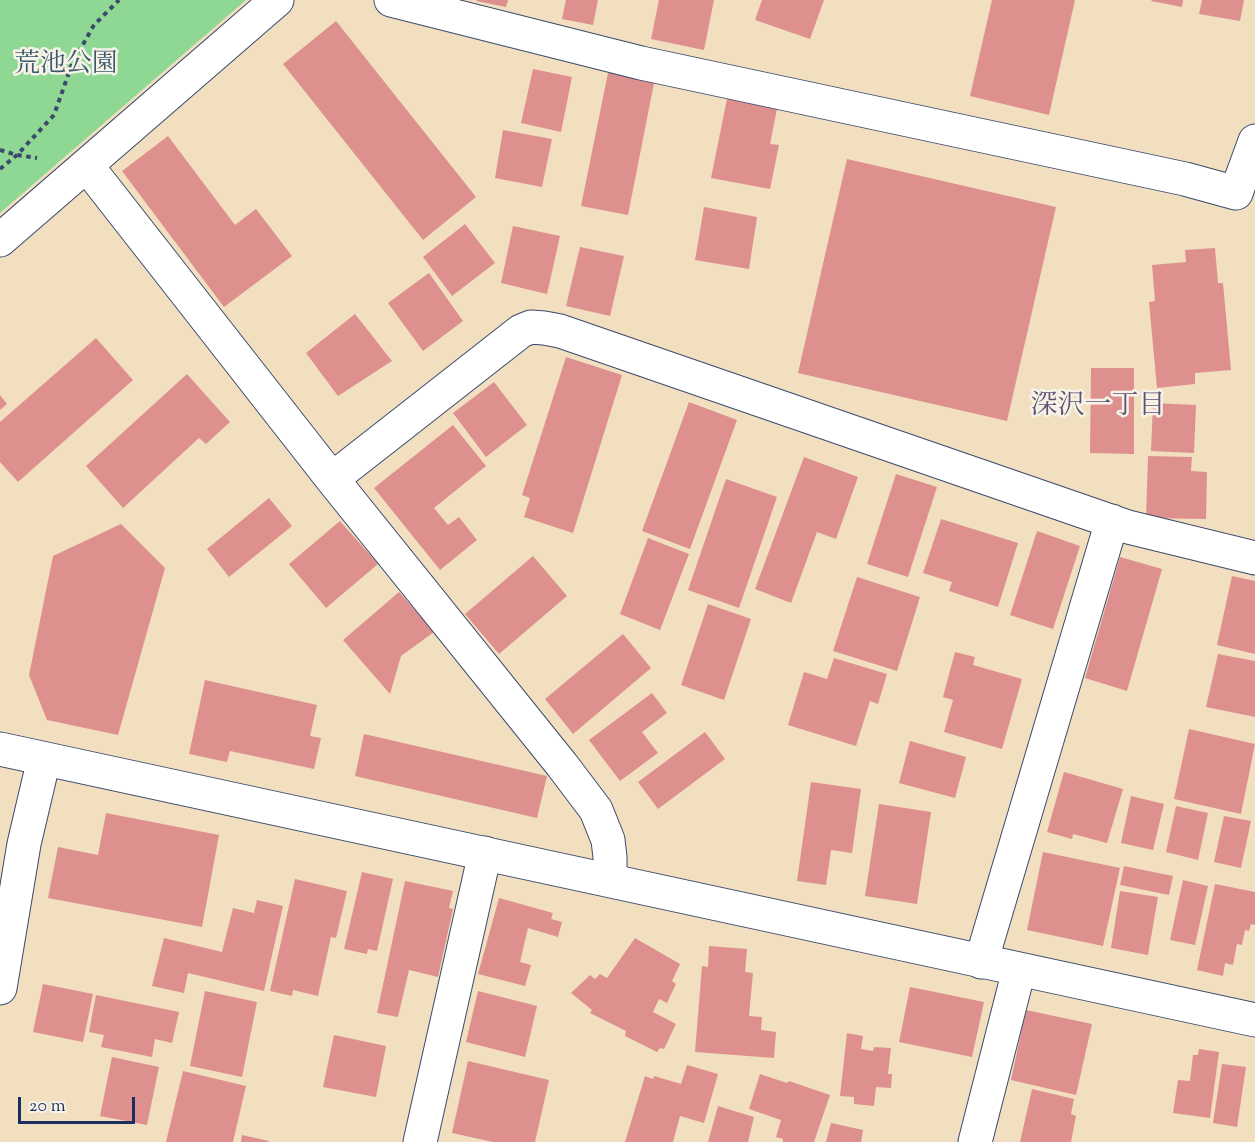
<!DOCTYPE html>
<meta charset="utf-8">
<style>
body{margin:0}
#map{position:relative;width:1255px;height:1142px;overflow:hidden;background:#f1dfc0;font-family:"Sorts Mill Goudy",serif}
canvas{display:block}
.scale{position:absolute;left:18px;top:1097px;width:117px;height:27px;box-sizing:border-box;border:3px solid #1b2f5e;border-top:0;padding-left:8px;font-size:18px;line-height:21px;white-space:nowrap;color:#1b2f5e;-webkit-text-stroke:4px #f7f3e8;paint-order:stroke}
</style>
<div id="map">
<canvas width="1255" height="1142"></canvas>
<div class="scale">20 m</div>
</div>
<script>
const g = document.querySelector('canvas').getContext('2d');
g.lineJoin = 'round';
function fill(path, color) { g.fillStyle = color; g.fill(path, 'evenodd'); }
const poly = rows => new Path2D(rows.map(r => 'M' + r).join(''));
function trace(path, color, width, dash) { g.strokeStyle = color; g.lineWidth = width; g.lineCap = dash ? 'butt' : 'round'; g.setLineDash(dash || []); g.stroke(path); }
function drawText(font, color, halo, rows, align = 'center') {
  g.font = font + ' "Sorts Mill Goudy","Noto Serif JP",serif'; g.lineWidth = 5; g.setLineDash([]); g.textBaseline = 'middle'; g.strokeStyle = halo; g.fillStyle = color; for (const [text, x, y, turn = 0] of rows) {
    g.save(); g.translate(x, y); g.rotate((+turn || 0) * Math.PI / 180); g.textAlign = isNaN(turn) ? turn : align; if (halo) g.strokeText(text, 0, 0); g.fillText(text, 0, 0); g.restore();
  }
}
fill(poly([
 [0,0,246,0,0,213]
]), '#8ed894');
fill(poly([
 [477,0,508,0,506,7,476,1],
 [566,0,598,0,593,25,562,19],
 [659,0,714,0,704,50,651,39],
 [762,0,824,0,810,39,755,20],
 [992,0,1075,0,1049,115,970,96],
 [1152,0,1183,0,1182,7,1151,1],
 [1202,0,1244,0,1240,21,1199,14],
 [336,21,476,197,423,240,283,64],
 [609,68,655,78,628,215,581,206],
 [533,69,572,77,561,132,521,123],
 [728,94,778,104,770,144,779,145,770,189,711,178],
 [503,130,552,139,542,187,495,178],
 [168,136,235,225,256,209,292,256,224,307,122,171],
 [847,159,1056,207,1007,421,798,373],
 [704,207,757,217,749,269,695,260],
 [465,224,495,263,452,296,423,257],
 [513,226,560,236,547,294,501,283],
 [580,247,624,256,610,316,566,306],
 [1215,248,1218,283,1223,283,1231,370,1195,373,1195,384,1157,388,1149,302,1155,301,1152,265,1186,262,1185,250],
 [429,273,463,321,423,351,388,303],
 [355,314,392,361,338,396,306,353],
 [96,338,133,380,18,482,0,462,0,422],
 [566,357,622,375,573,533,524,517,530,498,522,495],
 [1091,368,1134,368,1134,454,1090,453],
 [187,374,230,422,206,444,199,438,123,508,86,466],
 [494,382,527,425,486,457,453,413],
 [0,395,7,404,0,410],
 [689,402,737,420,690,549,642,531],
 [1153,403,1196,405,1194,453,1151,451],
 [453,425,486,466,434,508,448,525,459,517,477,540,440,570,374,488],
 [1148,456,1192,457,1191,471,1207,472,1206,519,1146,518],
 [804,457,858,477,836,539,817,532,791,603,755,589],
 [896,474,937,487,908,577,867,564],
 [726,479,777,497,739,608,688,590],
 [269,498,292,526,229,577,207,549],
 [941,519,1018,543,998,607,949,591,952,582,923,573],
 [340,521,378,564,326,608,289,564],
 [121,524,165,568,118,735,47,720,29,675,53,556],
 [1037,531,1080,546,1053,629,1010,615],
 [648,538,689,554,660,630,620,614],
 [533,556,567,596,499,654,465,614],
 [1120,557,1162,569,1127,691,1085,678],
 [1232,576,1255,581,1255,654,1217,645],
 [857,577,920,597,897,671,833,651],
 [399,592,434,632,401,656,390,694,343,640],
 [708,604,751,619,724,700,681,685],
 [623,634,651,668,573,734,545,699],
 [955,652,975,657,973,665,1022,679,1002,749,944,732,953,700,943,697],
 [1218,654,1255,661,1255,717,1206,707],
 [834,658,887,674,878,704,870,701,856,746,788,725,804,672,827,679],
 [205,680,317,705,310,736,321,738,314,769,230,751,227,762,189,754],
 [652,693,667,713,642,732,658,753,620,781,589,740],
 [1189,729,1255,744,1241,814,1174,799],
 [705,732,725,759,658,809,638,782],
 [364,734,547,776,537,818,355,776],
 [910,741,966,757,955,798,899,783],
 [1064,772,1123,789,1107,843,1073,834,1072,839,1047,832],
 [811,782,861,789,852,853,831,850,826,885,797,881],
 [1131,796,1164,804,1153,850,1121,843],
 [879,804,931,812,917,904,865,896],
 [1176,806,1208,813,1198,860,1166,852],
 [106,813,219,835,202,927,48,898,58,847,98,855],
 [1224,816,1251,821,1241,868,1214,862],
 [1043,852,1120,868,1103,946,1027,930],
 [1124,866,1173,876,1169,895,1120,885],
 [362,872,393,879,377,951,368,949,367,954,344,949],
 [295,879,347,891,336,938,331,937,318,996,293,990,292,996,270,991],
 [1183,880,1208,886,1195,945,1170,940],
 [405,881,453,891,449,908,453,909,438,977,409,970,398,1017,377,1013],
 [1215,884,1255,892,1255,925,1251,924,1249,931,1245,930,1242,945,1237,944,1233,965,1225,963,1223,976,1197,970],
 [1120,891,1158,897,1148,955,1111,948],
 [499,898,553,913,551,919,562,922,558,937,528,928,520,962,531,965,525,986,478,974],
 [257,900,283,906,264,991,188,973,184,993,152,986,164,938,222,952,233,908,254,913],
 [635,938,680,964,672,981,676,984,667,1003,659,999,653,1012,676,1024,664,1049,660,1048,657,1052,625,1036,626,1031,590,1013,592,1010,571,993,590,975,595,979,600,974,607,978],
 [709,946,747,949,745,972,753,973,749,1016,762,1017,761,1030,776,1032,774,1058,695,1052,702,966,708,967],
 [43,984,93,994,83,1042,33,1032],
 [910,987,984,1002,972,1057,899,1042],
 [205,991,257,1002,242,1077,190,1066],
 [478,991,537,1006,525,1057,466,1042],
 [96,995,179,1012,172,1043,155,1039,152,1057,101,1047,104,1035,89,1032],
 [1026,1010,1092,1024,1076,1095,1011,1080],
 [847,1033,863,1036,861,1049,873,1051,874,1047,891,1048,888,1074,892,1074,891,1088,876,1087,874,1106,854,1104,854,1097,840,1096],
 [334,1035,386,1046,376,1097,323,1087],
 [1199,1049,1219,1052,1210,1118,1173,1113,1178,1080,1190,1081,1193,1055,1198,1055],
 [112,1057,159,1067,147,1125,100,1116],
 [468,1061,549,1080,535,1142,493,1142,452,1133],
 [1222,1064,1246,1067,1237,1127,1213,1123],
 [687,1065,718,1074,704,1123,680,1116,673,1142,625,1142,645,1076,653,1079,654,1076,681,1084],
 [183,1071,246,1086,233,1142,166,1142],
 [760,1074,787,1083,789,1081,830,1095,814,1142,783,1142,783,1139,776,1137,781,1120,749,1109],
 [1032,1089,1074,1099,1071,1114,1076,1116,1071,1142,1020,1142],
 [718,1106,754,1117,748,1142,708,1142],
 [831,1123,863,1130,861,1142,826,1142],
 [242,1135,269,1141,269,1142,241,1142]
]), '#de908f');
const street = poly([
 [391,0,641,63,1185,179,1236,193,1255,141],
 [87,166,332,479,562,765,596,810,608,840,610,857,610,880],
 [0,240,277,0],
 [332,479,521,331,531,327,544,328,560,331,1128,527,1255,558],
 [981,962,1112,521],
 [0,988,24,844,44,759],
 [420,1142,485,853],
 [975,1142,1019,970]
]);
const secondary = poly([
 [0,749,1255,1020]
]);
trace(street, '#3b496d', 35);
trace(secondary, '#3b496d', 35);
trace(poly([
 [0,150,17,155,37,158],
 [0,169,17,155,54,115,72,64,94,25,119,0]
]), '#3b496d', 4, [4.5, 4.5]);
trace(street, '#fff', 33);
trace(secondary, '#fff', 33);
drawText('26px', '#38596c', '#f7f3e8', [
 ["荒池公園",66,67]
]);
drawText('27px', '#5f516f', '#f7f3e8', [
 ["深沢一丁目",1098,408]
]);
</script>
